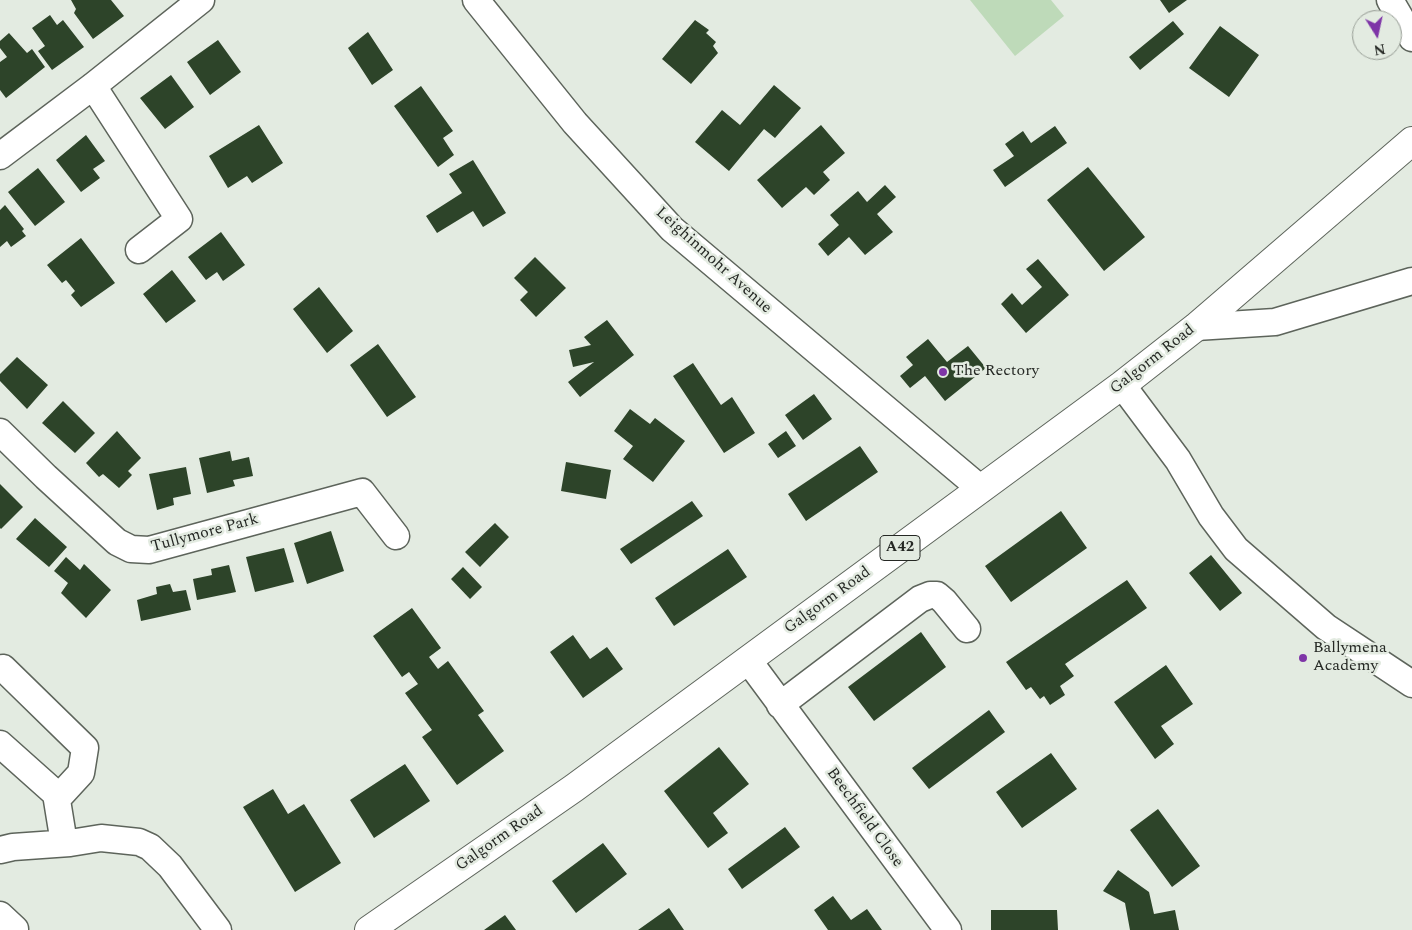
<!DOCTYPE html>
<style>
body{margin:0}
#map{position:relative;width:1412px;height:930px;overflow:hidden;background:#e3ebe1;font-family:Spectral,serif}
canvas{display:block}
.north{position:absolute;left:1352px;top:10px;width:50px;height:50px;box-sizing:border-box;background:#e3ebe1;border:1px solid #979d95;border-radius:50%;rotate:170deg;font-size:14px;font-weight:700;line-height:20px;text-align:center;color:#252824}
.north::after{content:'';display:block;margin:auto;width:18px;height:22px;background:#7e35a7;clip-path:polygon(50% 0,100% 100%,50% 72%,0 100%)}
</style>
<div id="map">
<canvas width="1412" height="930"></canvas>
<div class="north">N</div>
</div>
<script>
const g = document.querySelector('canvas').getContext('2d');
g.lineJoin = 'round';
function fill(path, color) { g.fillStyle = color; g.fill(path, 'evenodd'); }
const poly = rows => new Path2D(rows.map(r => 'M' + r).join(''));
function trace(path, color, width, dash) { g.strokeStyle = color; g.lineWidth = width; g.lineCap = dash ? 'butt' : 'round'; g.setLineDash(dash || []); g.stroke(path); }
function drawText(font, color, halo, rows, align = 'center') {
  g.font = font + ' Spectral,serif'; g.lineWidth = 5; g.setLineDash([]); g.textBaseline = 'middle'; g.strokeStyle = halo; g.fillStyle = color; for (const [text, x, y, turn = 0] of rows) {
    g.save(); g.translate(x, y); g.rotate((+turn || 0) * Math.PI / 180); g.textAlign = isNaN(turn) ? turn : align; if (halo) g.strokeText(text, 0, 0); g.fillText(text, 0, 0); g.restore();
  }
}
fill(poly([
 [970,0,1051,0,1064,16,1015,56]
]), '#bedab9');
fill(poly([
 [71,0,111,0,124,16,93,39,74,13,76,9],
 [1160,0,1187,0,1169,13],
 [50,15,57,25,63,20,84,47,52,70,38,51,45,46,32,28],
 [695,20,709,30,706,33,716,42,713,46,718,53,691,84,662,59],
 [1173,21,1184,34,1140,70,1129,57],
 [1220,26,1259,55,1229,97,1189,68],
 [368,32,393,70,372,85,348,48],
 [9,33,27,53,32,49,45,67,6,98,0,90,0,62,7,57,0,48,0,41],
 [218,40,241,72,210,95,187,62],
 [171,75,194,107,165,129,140,98],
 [774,85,801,108,775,138,764,129,729,171,695,142,722,110,740,125],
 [421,86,453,131,443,138,454,155,438,167,394,106],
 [259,125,283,163,252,183,247,176,228,188,209,156],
 [821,125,845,153,823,172,830,180,814,195,806,187,782,208,757,180],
 [1055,126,1067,143,1005,187,993,170,1014,156,1005,144,1023,131,1031,143],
 [86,135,105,161,93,169,100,178,81,192,56,160],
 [473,160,506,213,483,227,473,211,437,233,426,216,462,193,449,174],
 [1088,167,1145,237,1104,271,1047,200],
 [38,168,65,202,35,226,8,192],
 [885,185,896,197,877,214,893,232,865,255,849,237,828,256,818,244,839,225,830,215,858,191,867,202],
 [5,205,24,229,22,231,26,236,11,247,7,241,0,247,0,210],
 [221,232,245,265,223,281,217,272,206,280,188,257],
 [81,238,115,283,81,307,71,295,75,291,66,280,62,283,47,265],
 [535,257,566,288,536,317,520,300,528,292,514,278],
 [1038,259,1069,295,1026,333,1001,304,1012,293,1022,305,1042,287,1026,269],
 [172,270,196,301,166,323,143,294],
 [319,287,353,331,327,353,293,309],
 [607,320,634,355,580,397,568,382,594,362,573,367,569,350,591,345,584,337],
 [928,339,947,362,968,346,986,368,945,401,925,376,910,388,900,376,913,365,906,357],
 [378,344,416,397,387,417,350,365],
 [17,357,48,385,27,409,0,381,0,374],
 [693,363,721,405,732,397,755,433,724,453,673,376],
 [814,394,832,419,803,440,785,415],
 [63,401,95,433,75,453,42,423],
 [630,409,650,424,655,418,685,441,653,482,623,459,633,446,614,431],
 [117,431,141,458,128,471,132,475,119,488,103,474,99,477,86,463],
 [786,431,796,446,778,458,768,444],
 [860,446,878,472,806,521,788,494],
 [230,451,232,461,249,457,253,476,233,480,235,486,207,493,199,458],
 [566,462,611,470,606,499,561,491],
 [186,467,191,494,173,498,174,505,157,510,149,474],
 [0,484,23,507,1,529,0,528],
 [692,501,703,516,631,564,620,549],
 [1061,511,1087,548,1011,602,985,566],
 [35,518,67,547,49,567,16,539],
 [495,523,509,537,480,567,465,552],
 [331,531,344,571,307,584,294,543],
 [284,548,294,582,255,592,246,557],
 [728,549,747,577,674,626,655,598],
 [1211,555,1242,593,1220,611,1189,573],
 [66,557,80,570,84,564,111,590,86,618,61,593,68,583,54,571],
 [229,565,236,592,197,600,193,579,212,575,211,569],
 [463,567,482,587,470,599,451,579],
 [1127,580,1147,608,1065,664,1074,676,1060,686,1065,695,1050,705,1044,696,1040,699,1031,687,1026,690,1006,662],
 [170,584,173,592,186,590,191,610,141,621,137,600,157,594,156,587],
 [412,608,441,648,429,657,438,669,448,661,484,711,478,715,504,751,457,785,422,737,432,730,405,693,418,684,409,672,402,677,373,636],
 [921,632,946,667,874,721,848,687],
 [573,635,590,659,607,647,623,669,583,698,550,652],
 [1166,665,1193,704,1161,726,1174,744,1155,759,1114,702],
 [989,710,1005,732,929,789,912,768],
 [719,747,749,784,713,813,728,833,708,848,664,791],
 [1051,753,1077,789,1022,828,996,792],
 [405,764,430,801,374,838,350,800],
 [273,789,288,814,304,804,341,863,295,892,243,807],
 [1158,809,1200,866,1172,887,1130,830],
 [785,827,800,847,742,889,728,869],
 [603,843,627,874,576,913,552,881],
 [1118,870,1149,892,1154,914,1175,910,1179,930,1130,930,1125,903,1103,891],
 [833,896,851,920,867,909,882,930,828,930,814,910],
 [669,908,684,930,638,930],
 [991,910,1057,910,1058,930,991,930],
 [505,915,516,930,484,930]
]), '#2d4429');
const minor = poly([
 [476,0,575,123,672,229,981,489],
 [1390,0,1412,38],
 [93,86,179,219,139,250],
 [0,156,93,86,201,0],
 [1196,327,1275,322,1412,281],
 [1122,385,1178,460,1211,516,1236,549,1326,627,1412,684],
 [0,432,46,477,117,542,131,549,149,550,362,492,396,536],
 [748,660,948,930],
 [0,670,3,668,85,748,81,773,58,798],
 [780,705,920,599,930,595,937,595,944,601,967,629],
 [0,744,56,794,63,837,66,842,70,843,101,838,139,842,150,847,170,866,218,930],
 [0,850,13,847,70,843],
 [0,915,15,929]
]);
const major = poly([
 [369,930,574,788,1122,385,1196,327,1412,141]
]);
trace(minor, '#5d645b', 29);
trace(major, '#5d645b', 30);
trace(minor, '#fff', 26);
trace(major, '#fff', 28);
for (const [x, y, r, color] of [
 [943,372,5,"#7e35a7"],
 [1303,658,5,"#7e35a7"]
]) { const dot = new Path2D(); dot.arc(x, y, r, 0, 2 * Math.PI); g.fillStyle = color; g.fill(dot); trace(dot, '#e3ebe1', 2); }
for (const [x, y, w] of [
 [900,548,40]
]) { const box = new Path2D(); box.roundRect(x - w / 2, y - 12.5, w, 25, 4); g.fillStyle = '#e3ebe1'; g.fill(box); trace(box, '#252824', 1); }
drawText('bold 15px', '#252824', null, [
 ["A42",900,548]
]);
drawText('16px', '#252824', '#e3ebe1', [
 ["Leighinmohr Avenue",713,261,42],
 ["Galgorm Road",1153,360,-38],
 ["Tullymore Park",205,534,-15],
 ["Galgorm Road",828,601,-36],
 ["Beechfield Close",864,818,54],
 ["Galgorm Road",500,839,-35]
]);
drawText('16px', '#252824', '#e3ebe1', [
 ["The Rectory",953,372],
 ["Ballymena",1313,649],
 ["Academy",1313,667]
], 'left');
</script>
